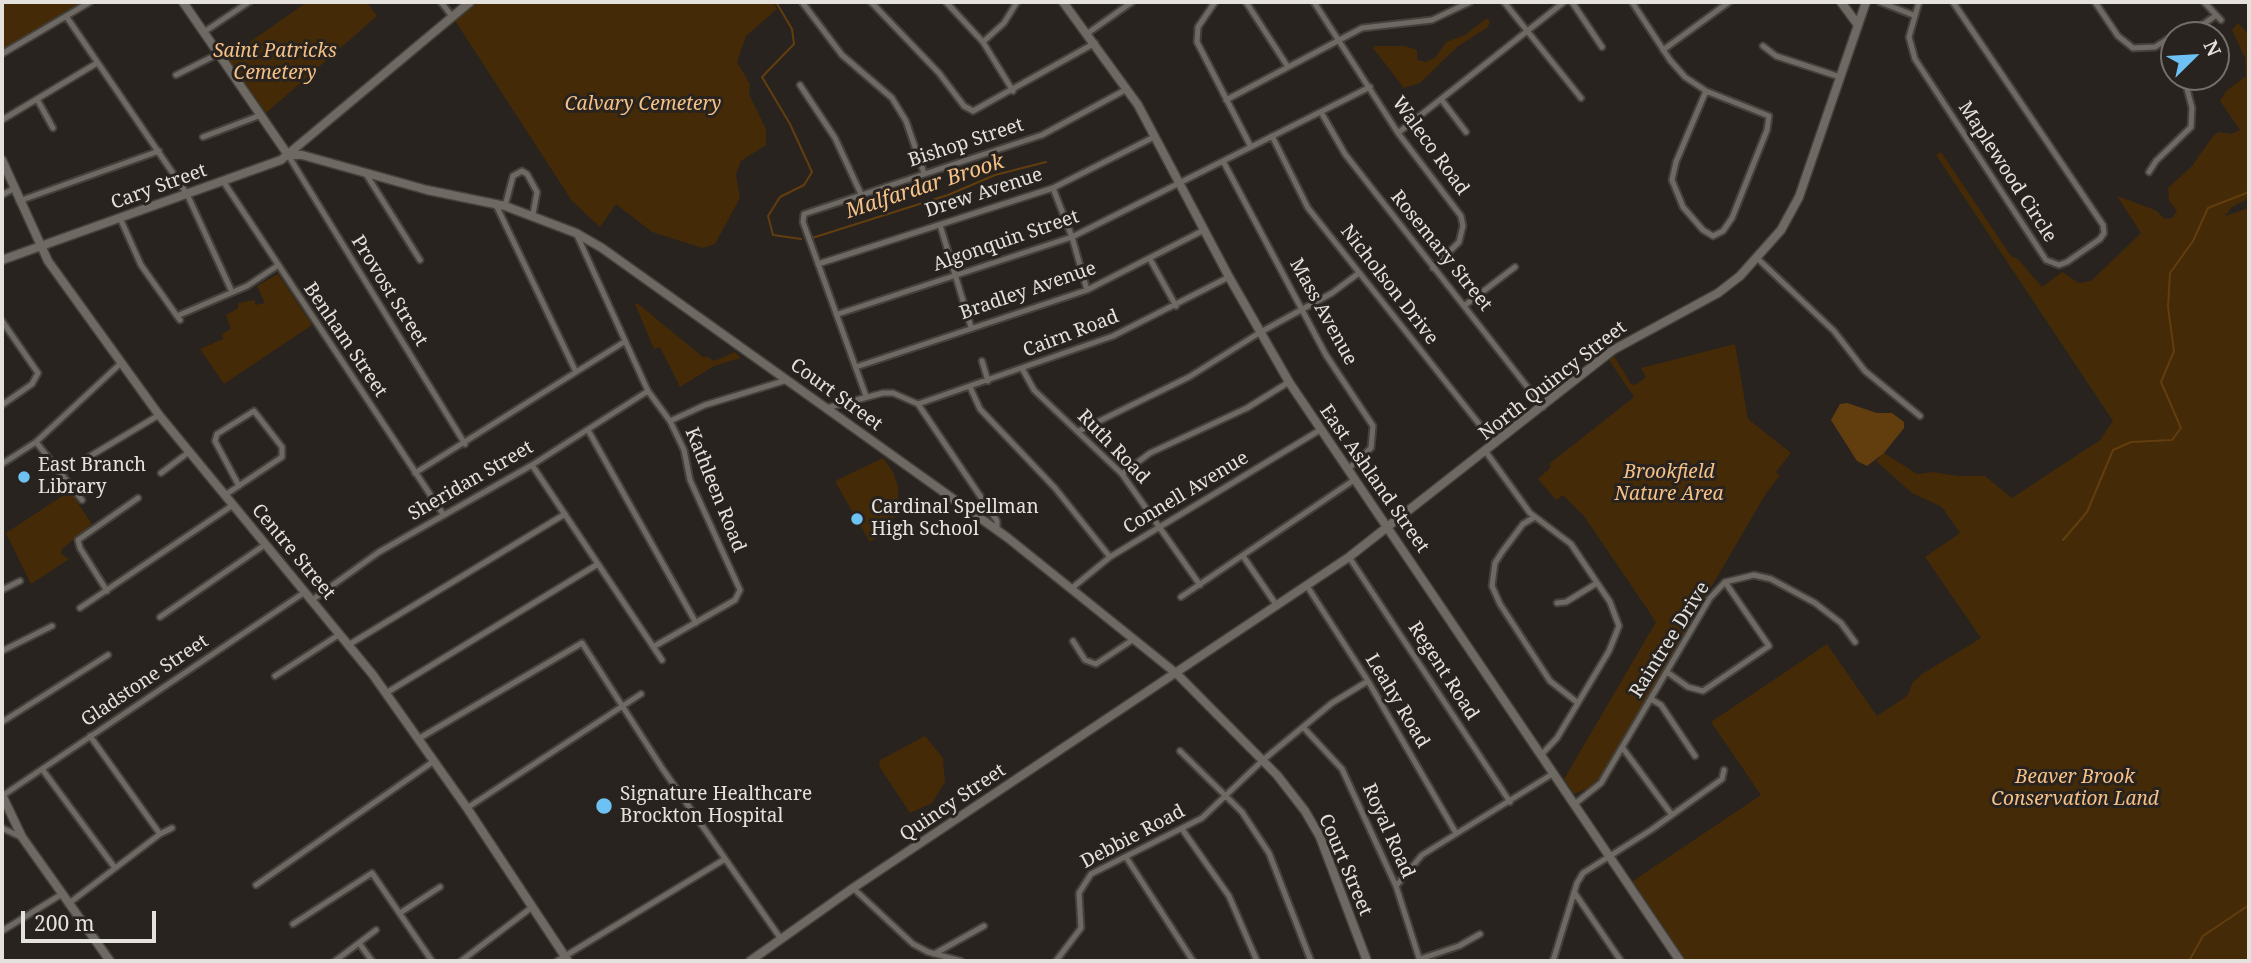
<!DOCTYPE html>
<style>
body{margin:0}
#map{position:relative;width:2251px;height:963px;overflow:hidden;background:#28231f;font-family:"Noto Serif",serif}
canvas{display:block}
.frame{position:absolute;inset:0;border:4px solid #e5e2de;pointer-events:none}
.north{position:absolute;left:2160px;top:21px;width:70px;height:70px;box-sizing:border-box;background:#28231f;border:2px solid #746f6b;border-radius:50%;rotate:66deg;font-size:19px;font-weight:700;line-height:28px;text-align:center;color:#e5e2de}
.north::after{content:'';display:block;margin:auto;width:24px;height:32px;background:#6ec2f3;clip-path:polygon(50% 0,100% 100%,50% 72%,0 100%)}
.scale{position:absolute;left:21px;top:911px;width:135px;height:32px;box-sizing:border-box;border:4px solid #e5e2de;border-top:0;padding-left:9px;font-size:21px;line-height:24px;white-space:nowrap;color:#e5e2de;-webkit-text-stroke:5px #28231f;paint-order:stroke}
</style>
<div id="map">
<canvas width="2251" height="963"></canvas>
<div class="frame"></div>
<div class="north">N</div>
<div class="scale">200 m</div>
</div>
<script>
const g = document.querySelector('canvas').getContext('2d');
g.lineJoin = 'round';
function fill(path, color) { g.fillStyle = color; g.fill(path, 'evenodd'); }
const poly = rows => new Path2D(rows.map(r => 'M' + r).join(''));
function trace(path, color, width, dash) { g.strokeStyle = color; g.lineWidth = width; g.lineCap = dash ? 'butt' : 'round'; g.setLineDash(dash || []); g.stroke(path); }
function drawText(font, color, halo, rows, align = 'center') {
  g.font = font + ' "Noto Serif",serif'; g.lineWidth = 6; g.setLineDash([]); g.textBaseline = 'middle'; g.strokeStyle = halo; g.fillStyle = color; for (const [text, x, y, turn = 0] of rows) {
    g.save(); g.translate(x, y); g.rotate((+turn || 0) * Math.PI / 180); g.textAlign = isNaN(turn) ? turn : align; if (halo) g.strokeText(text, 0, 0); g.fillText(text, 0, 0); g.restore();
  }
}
fill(poly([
 [2,2,81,2,2,50],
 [307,2,367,2,377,16,266,113,227,58],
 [479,2,773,2,777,9,746,36,737,62,750,84,749,94,766,129,766,145,741,161,736,174,740,198,715,244,703,248,652,232,616,204,600,227,572,201,454,19],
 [1487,18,1490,22,1488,27,1457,47,1420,83,1404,88,1373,48,1375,46,1404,46,1417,50,1417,60,1425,62,1435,58,1446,42,1465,35],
 [2238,23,2249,34,2249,198,2232,207,2225,216,2249,208,2249,961,1686,961,1633,881,1761,795,1711,722,1827,644,1877,716,1907,696,1913,682,1922,674,1981,638,1925,557,1960,533,1942,507,1912,493,1876,461,1884,453,1917,474,1933,472,1958,476,1985,476,2012,498,2100,440,2113,421,1936,155,1941,152,2011,256,2018,259,2042,287,2062,272,2079,283,2091,281,2141,233,2117,196,2155,210,2165,219,2172,218,2177,211,2169,201,2168,188,2192,166,2213,136,2219,132,2231,134,2240,130,2220,101,2226,91,2246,76,2245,58,2232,30],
 [278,274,312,325,224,384,200,349,223,339,222,334,231,329,226,315,238,308,238,303,255,300,255,305,265,303,257,286],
 [637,303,704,358,707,356,714,361,735,352,741,358,714,366,680,387,660,347,654,349,635,304],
 [1735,344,1748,419,1791,453,1776,472,1780,475,1765,495,1596,785,1574,794,1564,779,1656,622,1584,516,1563,495,1556,500,1538,479,1551,467,1549,464,1634,397,1609,360,1614,356,1631,384,1635,385,1646,377,1641,368],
 [883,458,893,472,898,487,898,504,893,519,883,533,870,542,836,483,837,480],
 [70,491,92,524,62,549,61,554,69,559,31,584,6,533],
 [925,736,943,758,945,782,932,803,910,813,879,766,880,760]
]), '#442a07');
fill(poly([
 [1847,403,1877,413,1892,413,1904,422,1904,428,1884,453,1867,466,1857,461,1831,420,1840,404]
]), '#623e0f');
trace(poly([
 [776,2,792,29,794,44,762,77,790,124,812,172,804,185,780,197,768,216,773,235,801,239],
 [812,238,948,195,995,175,1046,162],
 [2063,540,2087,512,2113,450,2131,442,2172,440,2181,428,2161,382,2174,351,2168,307,2170,273,2193,241,2208,208,2249,192],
 [2189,961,2203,936,2249,905]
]), '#623e0f', 2);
const street = poly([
 [441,2,451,15],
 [802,2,842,55,892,98,906,121,924,173],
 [871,2,939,73,964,106,973,111,1095,43],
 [946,2,983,42,1013,91],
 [1215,2,1198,27,1197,42,1251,147],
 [1246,2,1288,67],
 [1314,2,1398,133,1461,216,1463,226,1459,242,1433,268],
 [1504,2,1581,98],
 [1572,2,1602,47],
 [1632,2,1670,60,1685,77,1706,91,1769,116,1767,130,1732,218,1723,231,1713,236,1703,230,1683,207,1672,180,1676,162,1706,91],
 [1880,2,1913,15],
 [1919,2,1909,37,1915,59,2046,260,2059,265,2067,262,2100,239,2104,233,2103,225,1953,2],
 [2095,2,2118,36,2133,48,2155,47,2174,35],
 [2204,2,2221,20],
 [66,16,187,194,232,292],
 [204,32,249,2],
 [1088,33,1132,2],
 [2175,35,2195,30,2215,16],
 [983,42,1004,23,1017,2],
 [2165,42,2174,54],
 [1763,46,1776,56,1840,77],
 [1663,50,1729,2],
 [2,54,90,2],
 [176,75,218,54],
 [800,85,835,138,861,194],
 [37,99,53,128],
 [1441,99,1466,132],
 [1226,100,1362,28,1432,20,1470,2],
 [1321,112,1345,154,1543,407],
 [2,120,97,63],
 [1398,133,1564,2],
 [1272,136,1308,208,1495,444],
 [203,137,261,115],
 [288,155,465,444],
 [1223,161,1326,355,1373,426,1371,448,1347,470],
 [2149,172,2156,161,2191,127,2192,108,2184,77],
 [366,174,420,260],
 [223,181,443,514],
 [1053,188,1072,237,1087,290],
 [2,195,13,189],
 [19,201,159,151],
 [496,205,576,372],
 [505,206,513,176,522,171,527,174,537,192,533,214],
 [120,218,141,265,177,316],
 [940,225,971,327],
 [576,233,648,391,670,421,684,450,690,480,740,590,735,600,653,647],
 [1150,259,1176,306],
 [1758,259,1834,331,1865,371,1920,416],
 [818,264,1053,188,1154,137],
 [1464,306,1515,267],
 [838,314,1072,237,1370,87],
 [180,320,177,316,247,286,277,266],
 [2,321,38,373,32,384,2,405],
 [982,361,988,381],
 [856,367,1087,290,1204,230],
 [1023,370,1034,390,1122,474,1200,585],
 [970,387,980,409,1055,488,1110,557],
 [866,396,803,222,804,214,1042,135,1127,89],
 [918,404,1113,336,1229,277],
 [826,408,883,393,893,393,918,404,997,521,997,530],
 [670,421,705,405,787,380],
 [588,430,696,623],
 [1079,431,1189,377,1259,333,1332,293,1359,273],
 [36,442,82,500],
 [1486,452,1530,513,1571,544,1610,602,1619,626,1609,651,1557,738,1542,754],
 [87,458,159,415],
 [2,464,36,442,121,363],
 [532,465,662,660],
 [161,473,189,452],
 [415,473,624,342],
 [1122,474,1150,453,1247,408,1289,382],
 [225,495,282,457,282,447,254,411,217,434,215,441,239,486],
 [1535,517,1523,524,1502,552,1495,563,1492,586,1500,604,1550,681,1578,703],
 [1243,556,1277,606],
 [1349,557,1510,802],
 [1307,586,1368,681,1456,833],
 [1072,588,1110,557,1320,430],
 [2,590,20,581],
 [107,591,80,548,78,540,138,498],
 [1181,597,1354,480],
 [312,600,379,552,532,465,648,391],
 [1557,603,1566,602,1597,583],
 [80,608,233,505],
 [160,617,266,544],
 [1073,641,1085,660,1096,664,1134,639],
 [350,644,565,514],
 [2,651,52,626],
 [1667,672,1688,687,1703,691,1769,646,1725,582],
 [275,676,340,634],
 [386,693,598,564],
 [1651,699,1661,705,1695,756],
 [2,722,108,655],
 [1303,727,1342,769,1396,886,1420,961],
 [90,736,160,834],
 [418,739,582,643,662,768,781,939],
 [1622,747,1672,815],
 [1180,751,1242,812,1269,853,1311,961],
 [42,769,115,868],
 [2,796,305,592],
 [1576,803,1601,783,1710,598,1725,582,1754,575,1771,579,1815,603,1841,623,1855,642],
 [467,808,641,694],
 [2,828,21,837],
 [1182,829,1229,896,1257,961],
 [1126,857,1193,961],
 [256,885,434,761],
 [1396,886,1422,855,1554,773],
 [853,888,913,944,928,952,961,961],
 [1574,892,1621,961],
 [68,904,160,834,172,828],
 [400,913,440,887],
 [293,924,372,873,432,961],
 [2,931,62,894],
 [359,943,372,961],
 [934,954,984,926],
 [1420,959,1459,946,1480,934],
 [335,961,376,930],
 [461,961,531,908],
 [557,961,725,859],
 [1056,961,1081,928,1079,893,1091,874,1202,818,1263,760,1332,703,1368,681],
 [1553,961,1577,883,1583,873,1651,830,1722,779,1724,770]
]);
const secondary = poly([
 [183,2,288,155],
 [1063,2,1138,105,1229,277,1289,382,1680,961],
 [1841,2,1858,25],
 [288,155,302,155,427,190,505,206,576,233,602,248,1008,538,1177,674,1277,775,1305,811,1320,837,1367,961],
 [2,160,48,261,159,415,373,675,467,808,568,961],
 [2,260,281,160,470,2],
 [2,795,22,837,110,961],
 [750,961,853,888,1349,557,1613,350,1718,293,1740,276,1781,230,1799,197,1866,2]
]);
trace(street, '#44403c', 9);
trace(secondary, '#44403c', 11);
trace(street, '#6e6963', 5);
trace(secondary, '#6e6963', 8);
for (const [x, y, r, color] of [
 [24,477,7,"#6ec2f3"],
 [857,519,7,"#6ec2f3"],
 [604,806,9,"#6ec2f3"]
]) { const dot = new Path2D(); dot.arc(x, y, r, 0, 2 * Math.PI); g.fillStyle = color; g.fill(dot); trace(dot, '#28231f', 2.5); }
drawText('italic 19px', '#f5c187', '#28231f', [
 ["Saint Patricks",275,52],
 ["Cemetery",275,74],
 ["Calvary Cemetery",643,105],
 ["Brookfield",1669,473],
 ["Nature Area",1669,495],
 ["Beaver Brook",2075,778],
 ["Conservation Land",2075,800]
]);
drawText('19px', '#e5e2de', '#28231f', [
 ["Bishop Street",966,143,-18],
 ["Waleco Road",1430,146,54],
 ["Maplewood Circle",2007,172,57],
 ["Cary Street",159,187,-20],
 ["Drew Avenue",984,193,-18],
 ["Algonquin Street",1006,241,-19],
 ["Rosemary Street",1441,251,51],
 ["Nicholson Drive",1389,285,52],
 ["Provost Street",389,291,58],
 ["Bradley Avenue",1028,291,-19],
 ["Mass Avenue",1323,312,61],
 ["Cairn Road",1071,334,-21],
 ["Benham Street",345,340,56],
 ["North Quincy Street",1553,381,-38],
 ["Court Street",836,395,36],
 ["Ruth Road",1113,447,46],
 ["East Ashland Street",1374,479,55],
 ["Sheridan Street",471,481,-30],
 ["Kathleen Road",715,490,68],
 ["Connell Avenue",1186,493,-31],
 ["Centre Street",293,552,50],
 ["Raintree Drive",1670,640,-58],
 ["Regent Road",1443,671,57],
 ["Gladstone Street",145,681,-34],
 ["Leahy Road",1397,701,59],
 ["Quincy Street",953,803,-34],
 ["Royal Road",1388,831,66],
 ["Debbie Road",1133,837,-28],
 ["Court Street",1345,865,67]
]);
drawText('19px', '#e5e2de', '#28231f', [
 ["East Branch",38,466],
 ["Library",38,488],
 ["Cardinal Spellman",871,508],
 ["High School",871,530],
 ["Signature Healthcare",620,795],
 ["Brockton Hospital",620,817]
], 'left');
drawText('italic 21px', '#f7c288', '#28231f', [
 ["Malfardar Brook",925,187,-18]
]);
</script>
